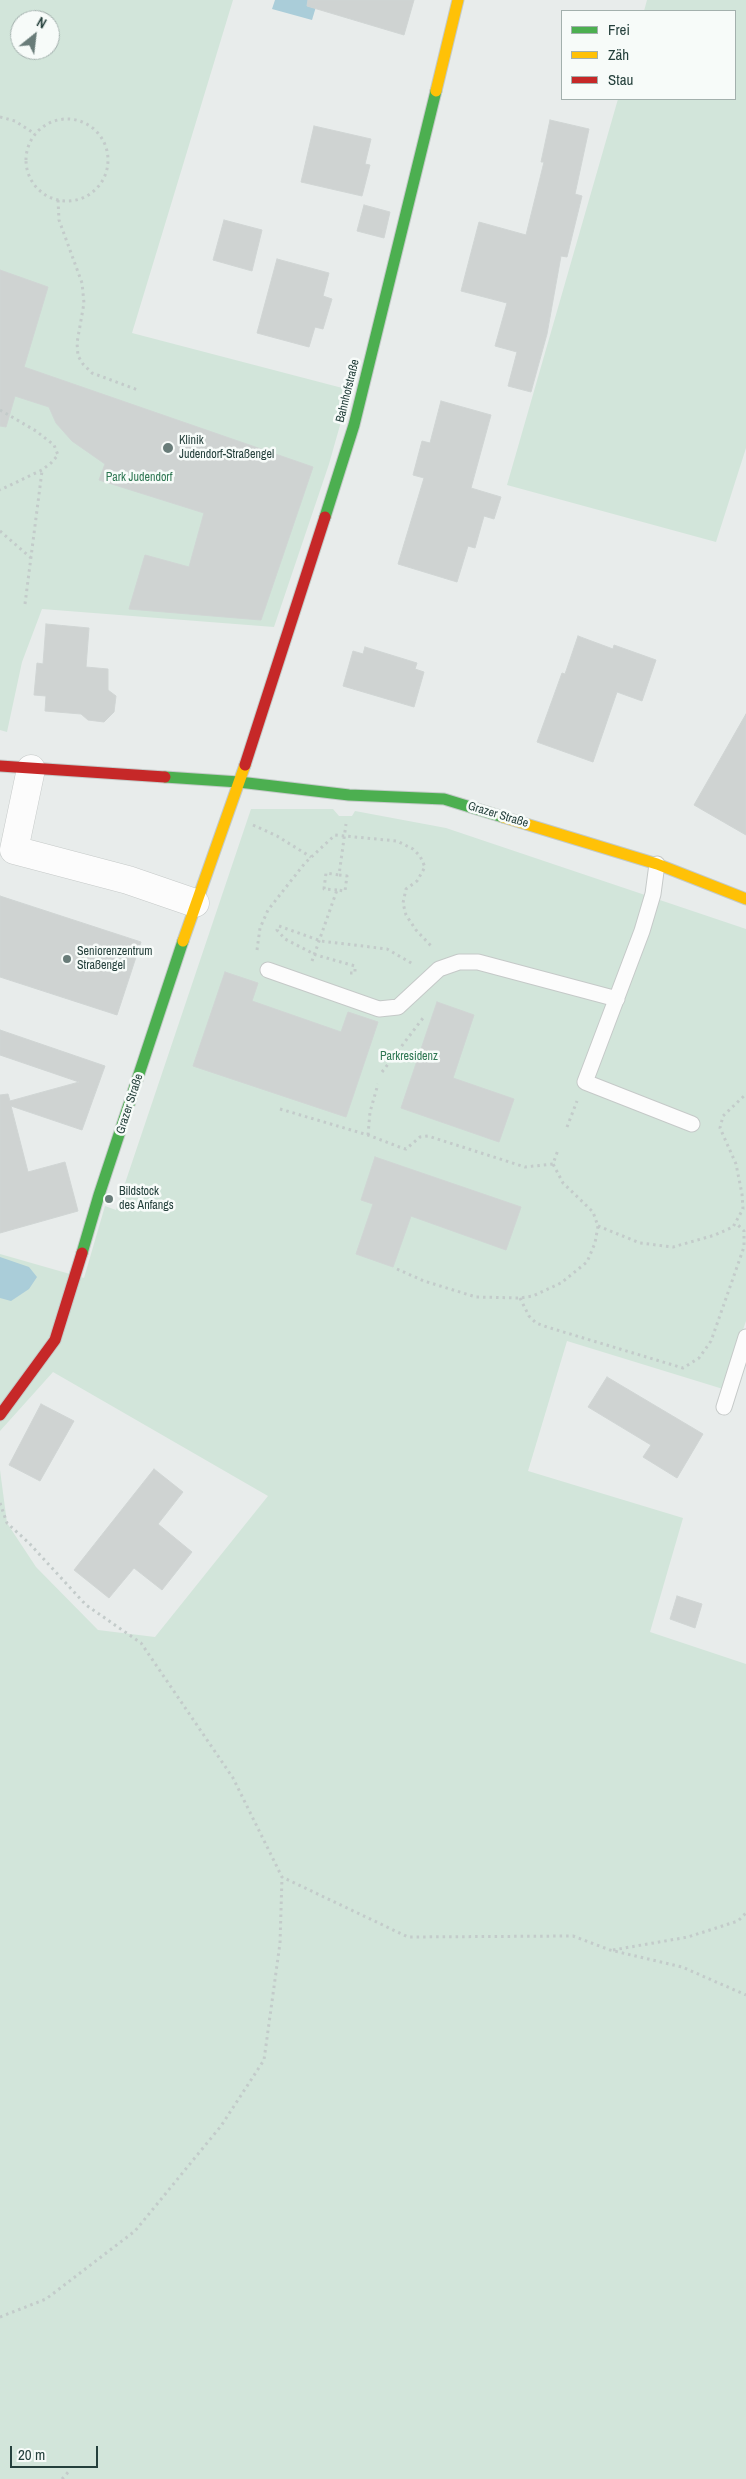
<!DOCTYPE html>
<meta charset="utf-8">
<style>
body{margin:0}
#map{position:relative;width:746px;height:2479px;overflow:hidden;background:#e8eceb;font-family:"Archivo Narrow",sans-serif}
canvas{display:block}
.legend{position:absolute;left:561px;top:10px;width:175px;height:90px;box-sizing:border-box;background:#f7fbf9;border:1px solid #a3b0ad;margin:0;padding:6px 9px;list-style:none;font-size:15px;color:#25403c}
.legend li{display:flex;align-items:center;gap:10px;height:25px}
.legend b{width:25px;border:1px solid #a3b0ad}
.north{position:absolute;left:10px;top:10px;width:50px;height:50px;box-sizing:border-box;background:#f7fbf9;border:1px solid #a3b0ad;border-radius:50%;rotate:29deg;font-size:14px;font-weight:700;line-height:20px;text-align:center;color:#25403c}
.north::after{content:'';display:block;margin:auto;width:18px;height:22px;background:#697c79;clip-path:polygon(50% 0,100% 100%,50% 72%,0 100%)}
.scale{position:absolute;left:10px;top:2446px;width:88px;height:22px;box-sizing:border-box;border:2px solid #25403c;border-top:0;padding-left:6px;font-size:15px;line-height:18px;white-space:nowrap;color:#25403c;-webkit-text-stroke:4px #f7fbf9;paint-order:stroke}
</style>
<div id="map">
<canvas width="746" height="2479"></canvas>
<ul class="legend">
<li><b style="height:6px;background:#4caf50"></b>Frei</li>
<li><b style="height:6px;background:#ffc107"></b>Zäh</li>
<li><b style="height:6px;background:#c62828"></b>Stau</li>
</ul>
<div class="north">N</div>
<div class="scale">20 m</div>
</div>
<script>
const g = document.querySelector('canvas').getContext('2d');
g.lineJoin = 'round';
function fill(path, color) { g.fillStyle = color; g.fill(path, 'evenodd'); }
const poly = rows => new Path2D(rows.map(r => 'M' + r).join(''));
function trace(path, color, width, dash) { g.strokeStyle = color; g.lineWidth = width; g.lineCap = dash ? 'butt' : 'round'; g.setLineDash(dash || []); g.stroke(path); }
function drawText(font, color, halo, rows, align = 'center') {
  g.font = font + ' "Archivo Narrow",sans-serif'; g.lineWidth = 5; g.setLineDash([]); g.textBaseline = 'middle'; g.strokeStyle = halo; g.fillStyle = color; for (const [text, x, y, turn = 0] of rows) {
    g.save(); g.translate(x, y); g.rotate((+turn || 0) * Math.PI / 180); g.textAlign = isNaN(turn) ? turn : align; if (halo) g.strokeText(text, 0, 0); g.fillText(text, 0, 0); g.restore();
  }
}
fill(poly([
 [0,0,233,0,132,333,350,390,329,464,274,627,42,609,22,662,7,732,0,730],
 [20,20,50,20,50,50,20,50],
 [647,0,746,0,746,448,716,542,507,485,618,99,735,99,735,11,644,11],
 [251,809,333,809,339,816,352,816,355,811,446,828,746,929,746,1321,723,1389,567,1341,528,1471,683,1518,650,1632,746,1664,746,2479,0,2479,0,1470,7,1523,36,1567,98,1630,155,1637,268,1496,53,1372,0,1431,0,1254,84,1278,105,1206,116,1210]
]), '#d2e5da');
fill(poly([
 [275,0,318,0,312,20,272,9],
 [0,1257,29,1267,37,1277,29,1289,11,1301,0,1298]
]), '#aacdd9');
const building = poly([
 [308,0,414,0,404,35,307,6,308,0],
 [550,120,589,129,575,194,582,196,567,257,561,256,547,334,531,392,508,386,517,352,495,346,507,303,461,291,479,222,526,235,544,162,541,162,550,120],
 [314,126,371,139,365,164,370,165,362,196,301,182,314,126],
 [364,205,390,212,384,238,357,231,364,205],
 [224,220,262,230,252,271,213,260,224,220],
 [277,259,329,273,323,296,332,299,323,329,315,327,309,347,257,333,277,259],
 [0,270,48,287,24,367,313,467,261,620,129,609,145,555,189,567,204,513,99,480,105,464,72,441,56,423,49,407,15,396,6,427,0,426,0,270],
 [441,401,491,415,471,488,501,497,494,519,484,516,475,548,468,546,457,582,398,564,424,478,413,475,422,441,430,443,441,401],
 [46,624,89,628,86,667,108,669,108,690,116,696,114,712,104,722,88,720,81,714,45,711,46,696,34,695,37,663,43,664,46,624],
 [578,636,613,649,614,645,656,660,642,701,617,692,593,762,537,742,562,673,565,674,578,636],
 [365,647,417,663,415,669,424,672,414,707,343,686,353,651,363,654,365,647],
 [746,714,746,835,694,805,746,714],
 [0,896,141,942,117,1015,0,977,0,896],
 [225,972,258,983,252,1001,341,1032,348,1012,378,1022,346,1117,193,1066,225,972],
 [437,1002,474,1015,453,1078,514,1099,499,1142,401,1108,437,1002],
 [0,1030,105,1066,82,1130,11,1106,28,1172,65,1162,78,1211,0,1233,0,1095,8,1094,10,1101,79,1082,0,1055,0,1030],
 [375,1157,521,1207,506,1250,411,1216,393,1267,356,1254,373,1204,361,1200,375,1157],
 [607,1377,703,1434,677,1478,643,1457,651,1445,588,1407,607,1377],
 [41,1404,74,1421,40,1481,9,1465,41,1404],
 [154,1469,183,1492,158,1524,192,1552,162,1590,134,1568,109,1598,74,1570,154,1469],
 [677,1596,702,1604,695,1628,670,1619,677,1596]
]);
fill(building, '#cfd3d2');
trace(building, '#d0d5d4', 1);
const lane = poly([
 [657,864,653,894,642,931,585,1082,692,1124],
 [268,970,379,1009,398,1007,439,969,459,962,478,962,617,999],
 [724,1407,746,1337]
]);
const street = poly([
 [31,769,14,850,128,880,195,903]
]);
const fast = poly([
 [325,517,354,425,436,91],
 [165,777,239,782,349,795,444,799,503,817],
 [82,1253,99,1195,183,941]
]);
const slow = poly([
 [436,91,458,0],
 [503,817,657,864,746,899],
 [183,941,245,765]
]);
const jam = poly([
 [245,765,325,517],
 [0,766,165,777],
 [0,1415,55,1340,82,1253]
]);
trace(lane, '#c5c9c8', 17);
trace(street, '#c5c9c8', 29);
trace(fast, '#c3cac8', 13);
trace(slow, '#c3cac8', 13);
trace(jam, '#c3cac8', 13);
trace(poly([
 [0,117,15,121,35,134],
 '26 160a41 41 0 1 1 82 0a41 41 0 1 1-82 0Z',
 [58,200,59,220,82,283,84,303,77,343,78,356,83,364,92,373,138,390],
 [0,410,36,431,54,445,58,455,51,463,42,470,0,490],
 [0,531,31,558],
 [25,604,42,471],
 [253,825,277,836,311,857],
 [337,890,324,889,326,873,339,875],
 [257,950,260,928,268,910,305,863,335,835,397,841,413,849,420,856,425,867,417,881,406,889,403,903,406,915,416,930,433,948],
 [312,961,337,890,345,891,347,876,339,875,346,824],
 [350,973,355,973,355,966,316,955,285,939,277,930,279,926,321,941,387,949,413,964],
 [382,1072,423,1018],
 [280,1109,368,1135,402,1148,406,1149,420,1137,428,1136,525,1167,553,1164],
 [567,1127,577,1101],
 [368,1135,370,1112,378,1084],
 [598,1226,640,1243,673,1247,715,1235,733,1227,743,1209,742,1194,736,1164,720,1128,723,1116,746,1094],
 [397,1269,424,1281,476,1297,520,1298,533,1296,561,1283,587,1262,595,1243,598,1226,593,1212,563,1183,553,1164,558,1150],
 [520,1298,529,1316,536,1323,547,1327,683,1368,699,1358,711,1341,744,1247,744,1231,736,1223],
 [0,1503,7,1523,29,1543,86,1605,141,1643,233,1778,282,1877,408,1937,573,1936,610,1950,682,1967,746,1995],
 [613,1950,688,1937,738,1921,746,1913],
 [0,2317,46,2299,135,2231,221,2126,264,2060,280,1943,282,1877],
 [62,2479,70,2470]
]), '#c3cbca', 3, [2.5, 4]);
trace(lane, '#fcfcfc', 15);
trace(street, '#fcfcfc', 28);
trace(fast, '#4caf50', 11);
trace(slow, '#ffc107', 11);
trace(jam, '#c62828', 11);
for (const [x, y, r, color] of [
 [168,448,6,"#697c79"],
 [67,959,5,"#697c79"],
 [109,1199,5,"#697c79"]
]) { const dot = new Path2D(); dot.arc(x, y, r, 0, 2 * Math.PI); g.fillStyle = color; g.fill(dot); trace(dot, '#f7fbf9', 2); }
drawText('12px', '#25403c', '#f7fbf9', [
 ["Bahnhofstraße",348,391,-76],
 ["Grazer Straße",498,815,17],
 ["Grazer Straße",130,1104,-72]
]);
drawText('12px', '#25403c', '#f7fbf9', [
 ["Klinik",179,441],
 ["Judendorf-Straßengel",179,455],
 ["Seniorenzentrum",77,952],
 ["Straßengel",77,966],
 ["Bildstock",119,1192],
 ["des Anfangs",119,1206]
], 'left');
drawText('12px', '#2f7753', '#f7fbf9', [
 ["Park Judendorf",139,478],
 ["Parkresidenz",409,1057]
]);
</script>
